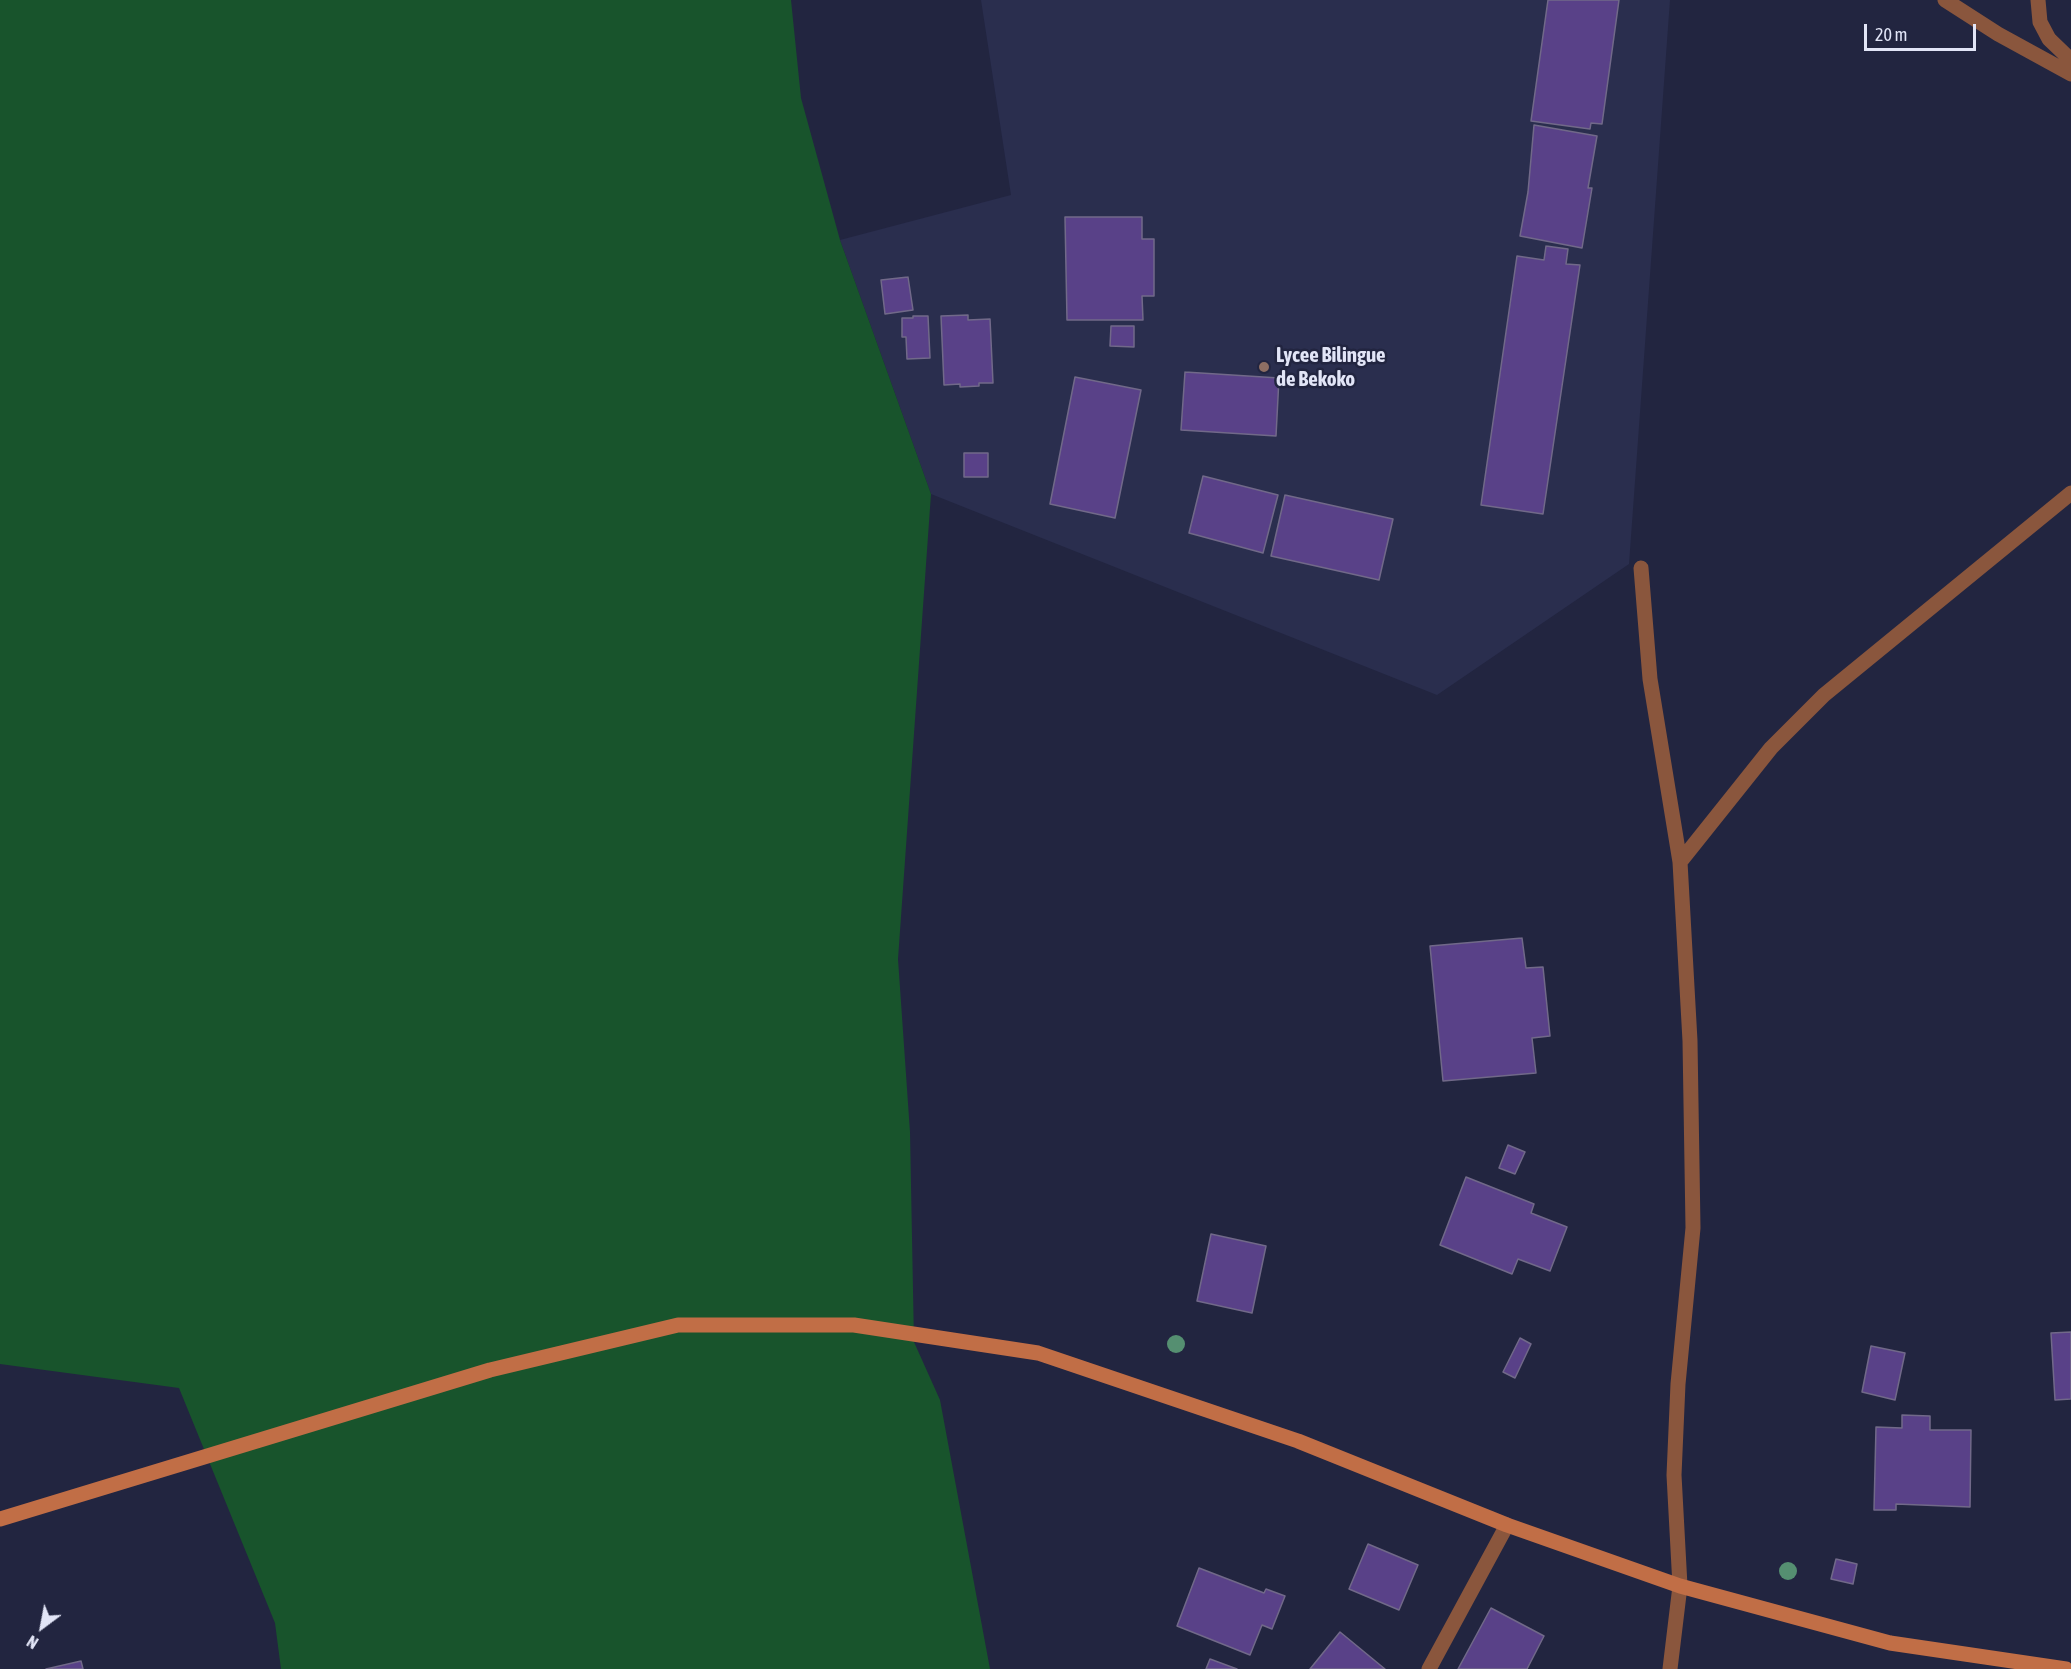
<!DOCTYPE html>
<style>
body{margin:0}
#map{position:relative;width:2071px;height:1669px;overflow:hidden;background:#222540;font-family:"Asap Condensed",sans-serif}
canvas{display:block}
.north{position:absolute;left:12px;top:1597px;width:60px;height:60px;-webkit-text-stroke:4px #222540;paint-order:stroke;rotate:212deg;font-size:16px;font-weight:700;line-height:24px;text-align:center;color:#e2e5f7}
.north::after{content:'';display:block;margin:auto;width:21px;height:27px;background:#e2e5f7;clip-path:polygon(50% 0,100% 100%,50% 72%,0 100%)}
.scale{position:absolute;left:1864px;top:24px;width:112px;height:27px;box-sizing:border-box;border:3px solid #e2e5f7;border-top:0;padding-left:8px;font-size:18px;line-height:21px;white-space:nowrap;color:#e2e5f7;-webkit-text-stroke:4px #222540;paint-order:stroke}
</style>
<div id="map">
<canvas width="2071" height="1669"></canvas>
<div class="north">N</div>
<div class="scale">20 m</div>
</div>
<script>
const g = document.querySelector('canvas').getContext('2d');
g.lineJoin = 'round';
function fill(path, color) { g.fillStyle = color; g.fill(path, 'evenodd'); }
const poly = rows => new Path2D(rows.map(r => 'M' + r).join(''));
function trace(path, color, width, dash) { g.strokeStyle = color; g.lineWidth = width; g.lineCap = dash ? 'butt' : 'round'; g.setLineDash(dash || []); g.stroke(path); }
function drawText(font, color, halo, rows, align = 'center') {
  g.font = font + ' "Asap Condensed",sans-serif'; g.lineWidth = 5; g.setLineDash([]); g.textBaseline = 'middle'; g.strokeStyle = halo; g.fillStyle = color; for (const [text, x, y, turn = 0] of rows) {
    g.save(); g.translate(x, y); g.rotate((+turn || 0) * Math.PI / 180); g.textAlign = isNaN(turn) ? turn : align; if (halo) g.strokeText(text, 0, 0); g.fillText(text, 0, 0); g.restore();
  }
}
fill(poly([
 [981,0,1670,0,1629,564,1437,695,931,494,840,240,1011,195]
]), '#2a2e4e');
fill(poly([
 [0,0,791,0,801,98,840,240,931,494,898,959,910,1132,914,1342,940,1400,990,1669,281,1669,275,1623,179,1388,0,1364]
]), '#18542c');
const building = poly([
 [1548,0,1619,0,1602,124,1591,123,1590,129,1531,121,1548,0],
 [1534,125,1597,136,1588,188,1592,188,1582,248,1520,236,1528,192,1534,125],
 [1065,217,1142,217,1142,239,1154,239,1154,296,1142,296,1143,320,1067,320,1065,217],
 [1546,246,1568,249,1566,264,1580,265,1543,514,1481,505,1517,256,1544,260,1546,246],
 [908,277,913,310,885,314,881,280,908,277],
 [968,315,968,320,990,319,993,383,979,383,979,386,960,387,960,384,944,385,941,316,968,315],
 [913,316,928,316,930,358,907,359,906,337,902,337,902,318,913,318,913,316],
 [1111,326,1134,326,1134,347,1110,346,1111,326],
 [1185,372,1279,378,1276,436,1181,430,1185,372],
 [1075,377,1141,390,1115,518,1050,504,1075,377],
 [964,453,988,453,988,477,964,477,964,453],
 [1203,476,1278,495,1263,553,1189,533,1203,476],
 [1285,495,1393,519,1379,580,1271,556,1285,495],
 [1522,938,1526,968,1543,967,1550,1036,1532,1038,1536,1073,1443,1081,1430,946,1522,938],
 [1508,1145,1525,1152,1515,1174,1499,1168,1508,1145],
 [1466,1177,1534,1204,1531,1213,1567,1227,1550,1271,1518,1259,1512,1274,1440,1245,1466,1177],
 [1211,1234,1266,1246,1252,1313,1197,1301,1211,1234],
 [2071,1332,2071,1399,2055,1400,2051,1333,2071,1332],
 [1520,1338,1531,1344,1515,1378,1503,1372,1520,1338],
 [1871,1346,1905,1353,1895,1400,1862,1392,1871,1346],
 [1902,1415,1930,1416,1930,1430,1971,1430,1970,1507,1896,1504,1896,1510,1874,1510,1876,1427,1902,1428,1902,1415],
 [1368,1544,1418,1565,1399,1610,1349,1589,1368,1544],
 [1836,1559,1857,1564,1853,1584,1831,1579,1836,1559],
 [1199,1568,1264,1593,1266,1589,1285,1596,1272,1629,1262,1625,1250,1655,1177,1626,1199,1568],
 [1491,1608,1544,1636,1527,1669,1458,1669,1491,1608],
 [1340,1632,1385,1669,1310,1669,1340,1632],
 [1210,1659,1237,1669,1206,1669,1210,1659],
 [81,1661,83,1669,46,1669,81,1661]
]);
fill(building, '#594188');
trace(building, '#716989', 1.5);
trace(poly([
 [1945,0,1998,34,2071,74],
 [2038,0,2040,22,2049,39,2071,60],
 [1641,568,1650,679,1680,862,1690,1041,1693,1228,1678,1384,1674,1475,1680,1586,1670,1669],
 [1680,862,1771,748,1824,695,2071,493],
 [1429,1669,1507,1525]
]), '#8a563d', 15);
trace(poly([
 [0,1519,490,1370,678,1325,854,1325,1038,1353,1298,1441,1507,1525,1680,1586,1890,1643,2066,1669]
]), '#c16e46', 15);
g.fillStyle = '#558f71';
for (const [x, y] of [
 [1176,1344],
 [1788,1571]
]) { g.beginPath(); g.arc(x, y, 9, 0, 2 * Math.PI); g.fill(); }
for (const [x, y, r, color] of [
 [1264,367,6,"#8d6e63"]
]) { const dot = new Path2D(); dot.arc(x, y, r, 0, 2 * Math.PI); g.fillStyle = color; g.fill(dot); trace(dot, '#222540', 2); }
drawText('bold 21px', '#e2e5f7', '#222540', [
 ["Lycee Bilingue",1276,355],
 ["de Bekoko",1276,379]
], 'left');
</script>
